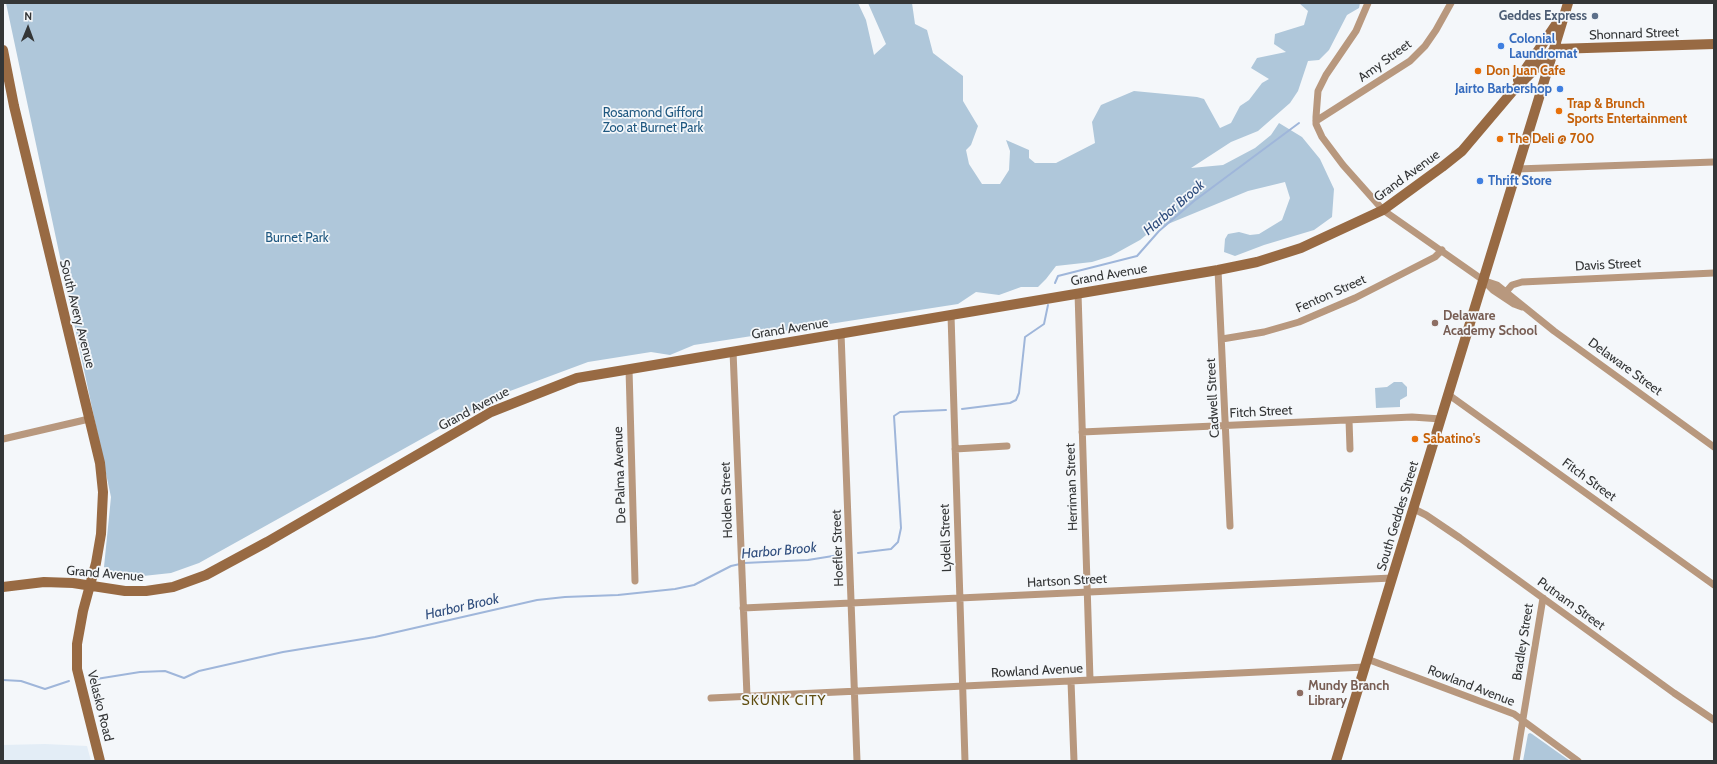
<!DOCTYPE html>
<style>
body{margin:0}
#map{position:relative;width:1717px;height:764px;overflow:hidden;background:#f4f7fa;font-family:Cabin,sans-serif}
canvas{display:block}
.frame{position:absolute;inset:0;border:4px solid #343637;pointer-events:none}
.north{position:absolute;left:8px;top:8px;width:40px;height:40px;-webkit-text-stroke:3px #f4f7fa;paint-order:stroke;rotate:1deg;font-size:11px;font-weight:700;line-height:16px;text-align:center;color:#343637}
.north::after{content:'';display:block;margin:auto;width:14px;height:18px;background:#343637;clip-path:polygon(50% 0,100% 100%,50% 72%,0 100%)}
</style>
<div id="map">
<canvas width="1717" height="764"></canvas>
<div class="frame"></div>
<div class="north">N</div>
</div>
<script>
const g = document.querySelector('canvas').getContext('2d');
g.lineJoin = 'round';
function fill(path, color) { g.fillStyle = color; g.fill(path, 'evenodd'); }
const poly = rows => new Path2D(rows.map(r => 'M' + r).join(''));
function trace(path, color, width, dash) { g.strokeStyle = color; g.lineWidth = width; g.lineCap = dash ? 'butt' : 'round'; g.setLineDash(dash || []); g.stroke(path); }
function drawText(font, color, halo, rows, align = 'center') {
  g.font = font + ' Cabin,sans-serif'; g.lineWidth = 3.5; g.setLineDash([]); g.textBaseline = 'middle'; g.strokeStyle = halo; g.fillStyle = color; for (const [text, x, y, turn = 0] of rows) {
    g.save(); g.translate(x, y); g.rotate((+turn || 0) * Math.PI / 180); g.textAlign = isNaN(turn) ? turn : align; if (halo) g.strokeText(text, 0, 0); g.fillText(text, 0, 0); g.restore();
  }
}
fill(poly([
 [45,744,87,746,91,761,3,761,3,745]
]), '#e3edf6');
fill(poly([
 [6,3,858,3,866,20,874,55,886,44,868,3,912,3,915,24,927,30,933,53,963,76,963,101,978,126,971,145,966,150,969,164,982,184,1000,184,1009,170,1010,151,1006,140,1029,150,1029,158,1035,163,1056,163,1095,143,1092,122,1101,105,1134,91,1197,97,1204,99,1220,128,1231,123,1240,106,1249,100,1262,83,1269,79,1251,68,1257,58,1286,52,1274,44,1275,34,1304,25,1308,11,1299,3,1360,3,1359,8,1347,15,1329,50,1319,60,1308,61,1298,91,1290,103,1258,131,1231,142,1191,168,1223,165,1255,148,1271,135,1279,123,1302,137,1320,159,1334,189,1332,217,1314,230,1264,245,1235,256,1224,252,1225,239,1228,234,1239,232,1250,235,1259,234,1282,220,1290,198,1285,182,1248,191,1151,231,1140,240,1111,256,1092,262,1056,266,1046,279,1038,287,1021,287,999,295,976,292,958,304,694,345,670,355,651,352,588,362,502,394,199,563,171,573,143,576,119,575,104,567,111,497],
 [1394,382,1402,382,1407,387,1407,396,1400,400,1400,407,1376,408,1375,388,1387,387],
 [1530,733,1532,734,1570,761,1523,761,1528,734]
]), '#afc7da');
trace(poly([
 [1055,283,1058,276,1137,256,1159,231,1194,201,1299,123],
 [962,409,1010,403,1016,400,1019,393,1025,337,1044,324,1048,305],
 [858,553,891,549,898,542,901,528,894,416,900,412,946,410],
 [744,563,808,560,839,555],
 [3,680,21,681,45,689,69,681],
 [90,680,140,672,165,671,184,678,199,671,283,652,375,637,537,600,565,597,618,595,675,589,694,585,731,566,740,564]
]), '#9fb6da', 2);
trace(poly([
 [1368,3,1356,31,1326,75,1318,91,1316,117,1316,124,1322,137,1343,165,1383,210,1483,280,1493,290,1514,304,1522,307],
 [1316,121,1410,61,1425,46,1436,30,1451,3],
 [1517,169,1714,162],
 [1218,270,1230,526],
 [1485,281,1497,285,1554,331,1714,447],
 [1506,292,1512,285,1522,282,1714,273],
 [1078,293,1090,680],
 [951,315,965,761],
 [841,333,857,761],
 [1222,339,1264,332,1299,322,1355,298,1435,257,1442,250],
 [733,351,747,696],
 [629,369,635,581],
 [1449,395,1714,585],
 [1349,420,1350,449],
 [1082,432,1412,417,1441,419],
 [3,439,89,419],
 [955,449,1007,446],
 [1414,509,1426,515,1460,538,1674,693,1714,720],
 [743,608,1392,578],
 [1367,659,1514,714,1578,761],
 [1071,681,1074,761],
 [711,698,1365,667],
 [1516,761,1543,598]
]), '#b8987e', 7);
trace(poly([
 [1555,49,1714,44],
 [3,50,14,106,100,463,103,492,101,534,96,563,83,611,77,644,77,669,100,761],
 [1518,80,1561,17],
 [3,587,44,582,73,583,125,591,146,591,173,587,206,575,267,542,491,412,577,378,1218,270,1257,262,1301,248,1383,210,1442,167,1462,151,1512,92,1555,49],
 [1336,761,1568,3]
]), '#986a43', 10);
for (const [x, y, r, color] of [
 [1595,16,4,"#5c6f8a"],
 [1501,46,4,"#3f7fe0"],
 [1478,71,4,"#e8710a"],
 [1560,89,4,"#3f7fe0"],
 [1559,111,4,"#e8710a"],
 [1500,139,4,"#e8710a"],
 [1480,181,4,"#3f7fe0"],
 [1435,323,4,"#8d6e63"],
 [1415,439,4,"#e8710a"],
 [1300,693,4,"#8d6e63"]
]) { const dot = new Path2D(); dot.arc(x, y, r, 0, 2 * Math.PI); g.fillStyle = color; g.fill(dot); trace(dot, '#f4f7fa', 1.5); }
drawText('bold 13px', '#4e5e75', '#f4f7fa', [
 ["Geddes Express",1587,16]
], 'right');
drawText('13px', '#343637', '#f4f7fa', [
 ["Shonnard Street",1634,34,-2],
 ["Amy Street",1385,61,-36],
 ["Grand Avenue",1407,176,-36],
 ["Davis Street",1608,265,-3],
 ["Grand Avenue",1109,275,-10],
 ["Fenton Street",1331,294,-24],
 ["South Avery Avenue",77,314,76],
 ["Grand Avenue",790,329,-9],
 ["Delaware Street",1625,367,36],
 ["Cadwell Street",1213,398,-93],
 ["Grand Avenue",474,409,-28],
 ["Fitch Street",1261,412,-3],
 ["De Palma Avenue",620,475,-92],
 ["Fitch Street",1589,480,36],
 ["Herriman Street",1072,487,-92],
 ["Holden Street",727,500,-92],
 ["South Geddes Street",1398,516,-73],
 ["Lydell Street",946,538,-92],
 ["Hoefler Street",838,548,-92],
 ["Grand Avenue",105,574,5],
 ["Hartson Street",1067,581,-3],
 ["Putnam Street",1571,604,36],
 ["Bradley Street",1523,642,-81],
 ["Rowland Avenue",1037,671,-3],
 ["Rowland Avenue",1471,686,21],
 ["Velasko Road",100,706,76]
]);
drawText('bold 13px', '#366cbe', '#f4f7fa', [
 ["Colonial",1509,39],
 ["Laundromat",1509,54],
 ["Jairto Barbershop",1552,89,"right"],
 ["Thrift Store",1488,181]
], 'left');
drawText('bold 13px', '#c56008', '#f4f7fa', [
 ["Don Juan Cafe",1486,71],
 ["Trap & Brunch",1567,104],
 ["Sports Entertainment",1567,119],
 ["The Deli @ 700",1508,139],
 ["Sabatino's",1423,439]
], 'left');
drawText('13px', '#1f5880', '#f4f7fa', [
 ["Rosamond Gifford",653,113],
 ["Zoo at Burnet Park",653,128],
 ["Burnet Park",297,238]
]);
drawText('bold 13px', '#785e54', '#f4f7fa', [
 ["Delaware",1443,316],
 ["Academy School",1443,331],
 ["Mundy Branch",1308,686],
 ["Library",1308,701]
], 'left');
drawText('italic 14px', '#2f4d7d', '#f4f7fa', [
 ["Harbor Brook",1174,208,-41],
 ["Harbor Brook",779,551,-5],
 ["Harbor Brook",462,607,-13]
]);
g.letterSpacing = '1px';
drawText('14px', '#604e11', '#f4f7fa', [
 ["SKUNK CITY",784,701]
]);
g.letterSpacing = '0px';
</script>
